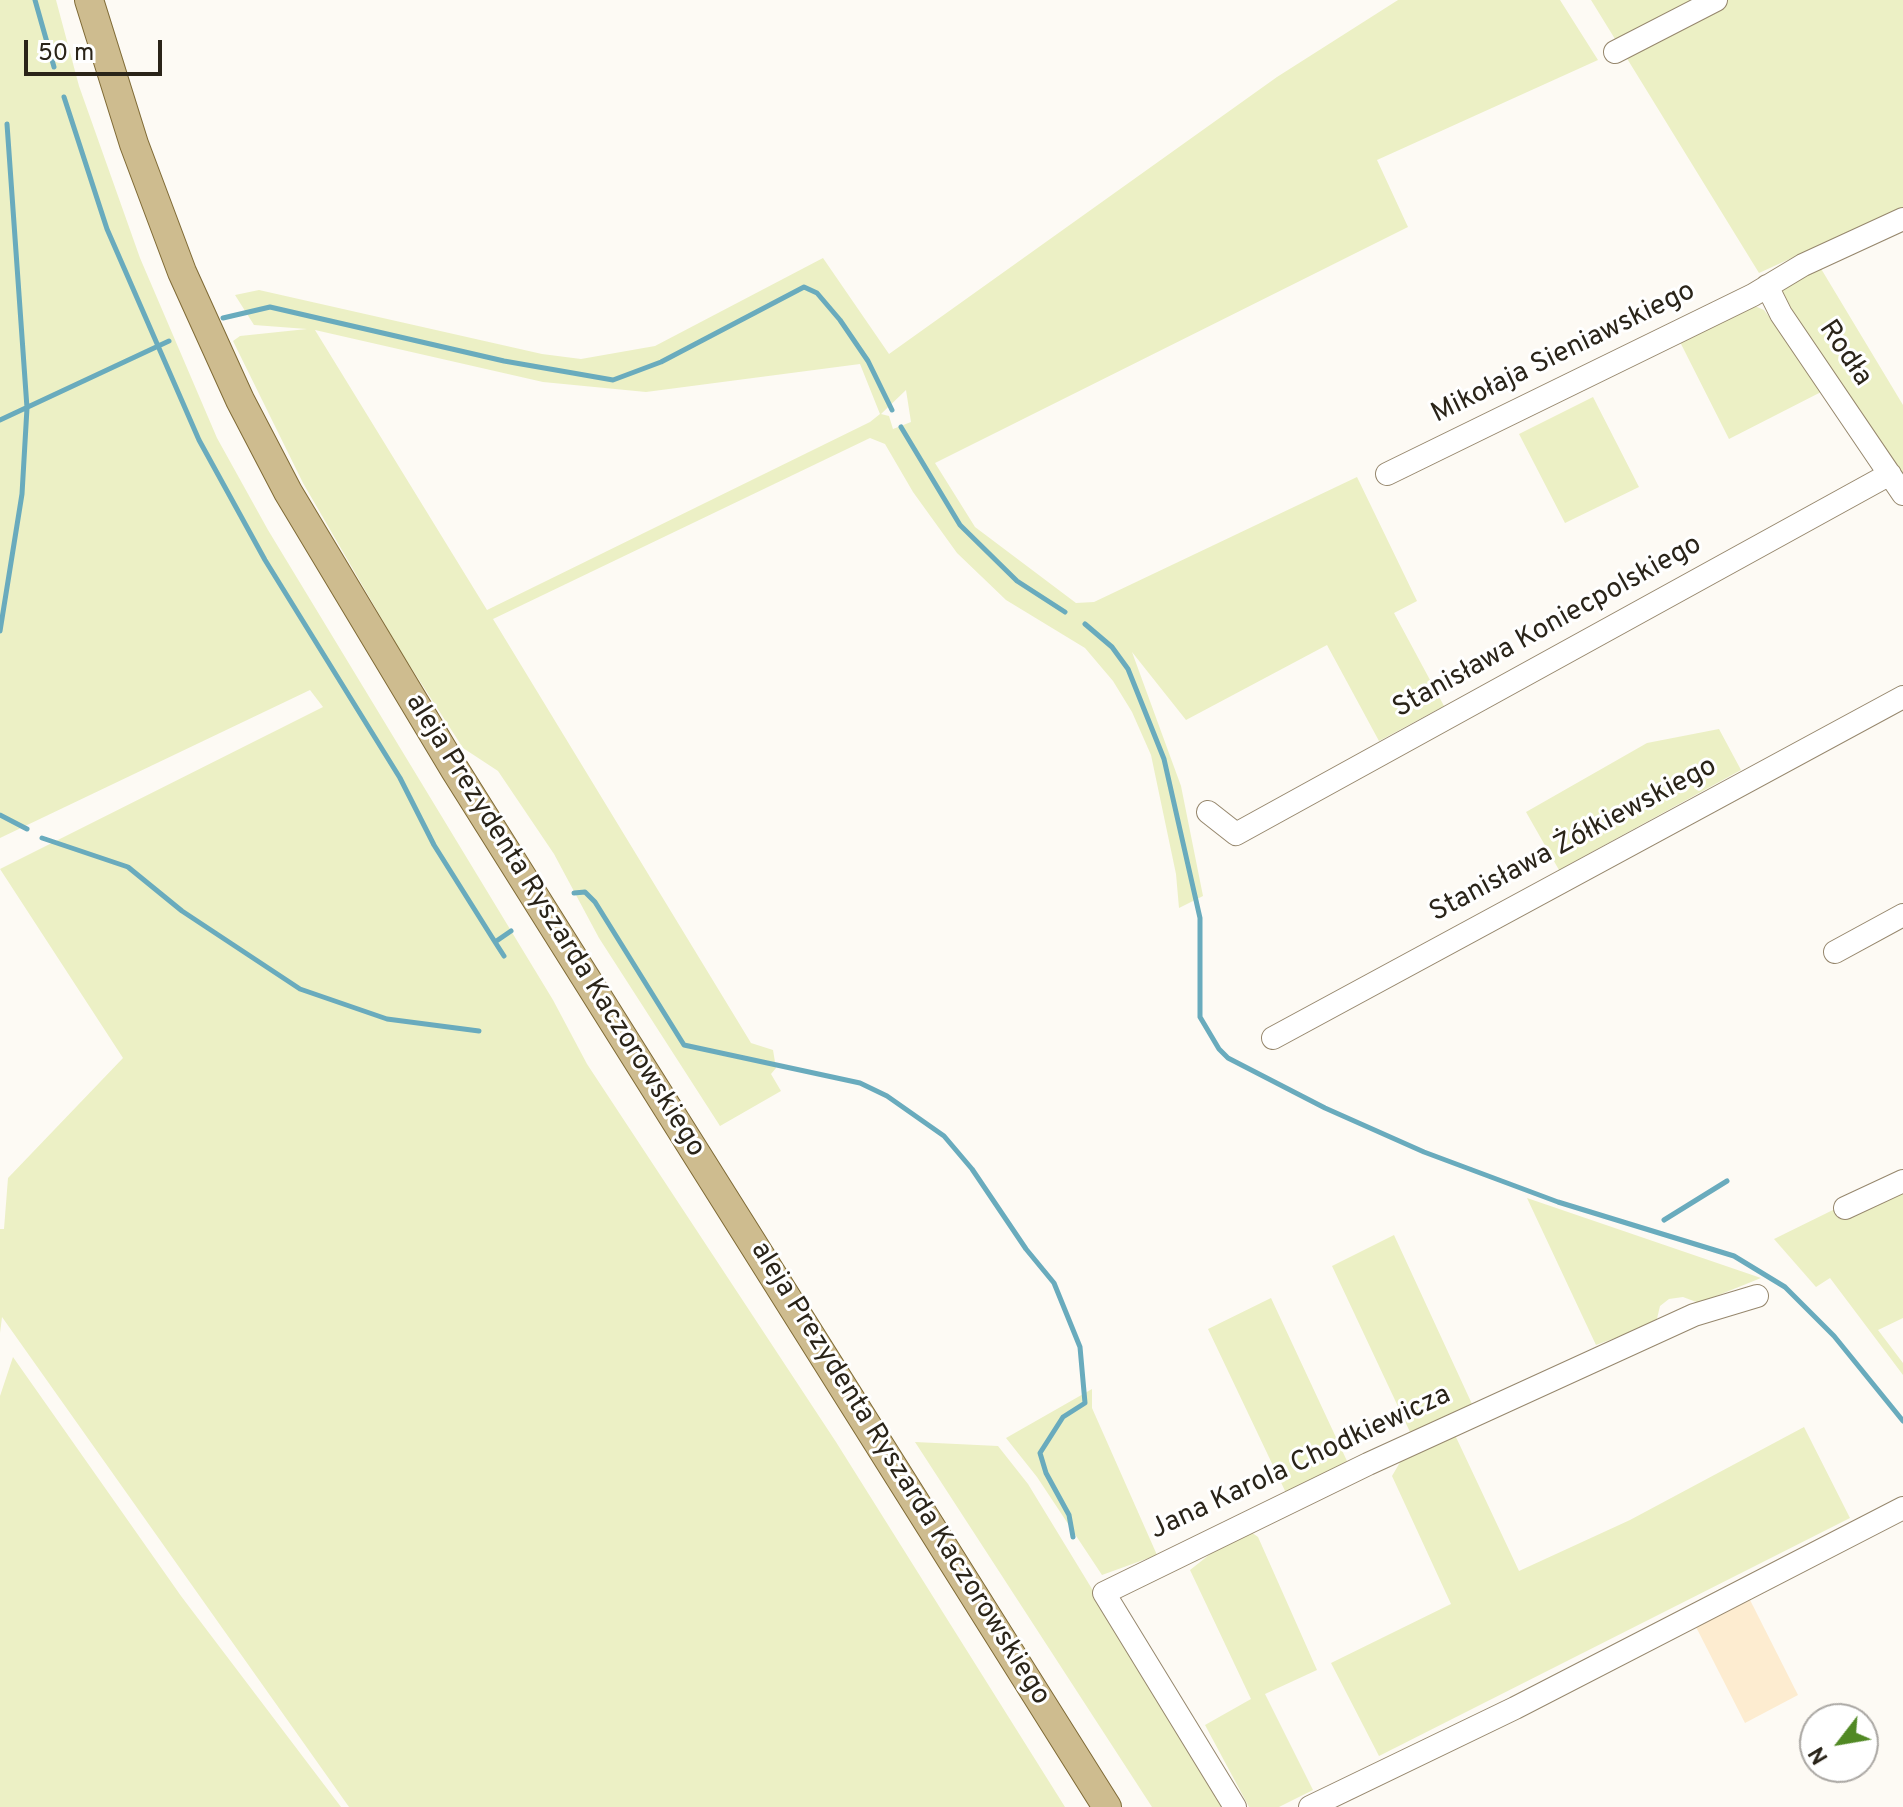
<!DOCTYPE html>
<meta charset="utf-8">
<style>
body{margin:0}
#map{position:relative;width:1903px;height:1807px;overflow:hidden;background:#fdfaf4;font-family:Overpass,sans-serif}
canvas{display:block}
.north{position:absolute;left:1799px;top:1703px;width:80px;height:80px;box-sizing:border-box;background:#fff;border:2px solid #aaa7a3;border-radius:50%;rotate:239deg;font-size:22px;font-weight:700;line-height:32px;text-align:center;color:#2a2419}
.north::after{content:'';display:block;margin:auto;width:28px;height:36px;background:#518924;clip-path:polygon(50% 0,100% 100%,50% 72%,0 100%)}
.scale{position:absolute;left:24px;top:40px;width:138px;height:36px;box-sizing:border-box;border:4px solid #2a2419;border-top:0;padding-left:10px;font-size:24px;line-height:28px;white-space:nowrap;color:#2a2419;-webkit-text-stroke:6px #fff;paint-order:stroke}
</style>
<div id="map">
<canvas width="1903" height="1807"></canvas>
<div class="north">N</div>
<div class="scale">50 m</div>
</div>
<script>
const g = document.querySelector('canvas').getContext('2d');
g.lineJoin = 'round';
function fill(path, color) { g.fillStyle = color; g.fill(path, 'evenodd'); }
const poly = rows => new Path2D(rows.map(r => 'M' + r).join(''));
function trace(path, color, width, dash) { g.strokeStyle = color; g.lineWidth = width; g.lineCap = dash ? 'butt' : 'round'; g.setLineDash(dash || []); g.stroke(path); }
function drawText(font, color, halo, rows, align = 'center') {
  g.font = font + ' Overpass,sans-serif'; g.lineWidth = 6; g.setLineDash([]); g.textBaseline = 'middle'; g.strokeStyle = halo; g.fillStyle = color; for (const [text, x, y, turn = 0] of rows) {
    g.save(); g.translate(x, y); g.rotate((+turn || 0) * Math.PI / 180); g.textAlign = isNaN(turn) ? turn : align; if (halo) g.strokeText(text, 0, 0); g.fillText(text, 0, 0); g.restore();
  }
}
fill(poly([
 [1750,1600,1798,1695,1745,1723,1696,1627]
]), '#fdecd0');
fill(poly([
 [0,0,56,0,79,86,140,258,217,438,268,530,553,1000,587,1064,836,1442,1065,1807,349,1807,2,1317,0,1333,0,1229,4,1229,8,1178,123,1058,0,869,323,707,310,690,0,838],
 [1398,0,1560,0,1598,60,1377,160,1408,227,935,463,975,527,1076,603,1094,602,1357,477,1417,601,1394,613,1444,706,1379,741,1327,645,1186,720,1132,652,1181,786,1203,896,1179,908,1176,874,1151,755,1132,712,1113,681,1085,648,1006,600,957,553,913,492,885,444,870,438,493,619,751,1043,773,1050,776,1068,771,1074,781,1091,720,1126,599,938,554,854,498,771,463,748,401,652,303,483,233,341,240,336,307,329,254,325,235,295,259,290,542,354,581,359,655,346,823,258,889,354,1277,77],
 [315,330,543,382,646,392,860,364,880,414,870,422,487,610],
 [906,390,911,422,893,429,889,416,881,414],
 [1591,0,1903,0,1903,207,1759,273],
 [1820,267,1903,405,1903,479,1776,289],
 [1750,304,1764,310,1825,390,1729,439,1679,340],
 [1593,397,1639,487,1565,523,1519,434],
 [1719,729,1741,770,1559,870,1526,812,1647,743],
 [1903,1190,1903,1318,1878,1330,1903,1363,1903,1375,1830,1278,1816,1287,1774,1239,1837,1208,1839,1219],
 [1527,1198,1761,1278,1699,1303,1683,1297,1669,1299,1660,1306,1656,1323,1596,1345],
 [1394,1235,1472,1404,1416,1432,1410,1432,1332,1266],
 [1271,1298,1347,1461,1342,1467,1287,1495,1208,1329],
 [13,1357,181,1596,341,1807,0,1807,0,1396],
 [1092,1389,1092,1408,1157,1555,1102,1575,1037,1477,1006,1438],
 [1804,1427,1850,1518,1379,1756,1331,1663,1451,1604,1392,1476,1402,1459,1455,1435,1519,1571,1630,1520],
 [915,1442,998,1446,1028,1484,1225,1807,1152,1807],
 [1251,1532,1258,1537,1317,1670,1265,1694,1313,1790,1279,1807,1249,1807,1205,1725,1251,1699,1190,1570,1223,1544]
]), '#ecf0c5');
trace(poly([
 [35,0,54,67],
 [64,97,107,229,199,440,265,560,400,778,434,845,495,942],
 [223,318,270,307,504,361,613,380,661,362,804,287,817,293,840,320,868,361,892,410],
 [0,420,169,341],
 [901,427,960,525,1017,581,1065,612],
 [1085,624,1112,647,1128,669,1164,759,1200,918,1200,1017,1219,1049,1228,1058,1325,1108,1424,1152,1558,1202,1734,1256,1785,1287,1834,1336,1903,1421],
 [0,631,22,494,27,408,7,124],
 [0,815,27,829],
 [42,838,128,867,182,911,300,989,387,1019,479,1031],
 [574,893,585,892,595,902,684,1045,860,1083,887,1096,944,1136,972,1169,1026,1249,1054,1283,1080,1347,1085,1403,1063,1417,1040,1453,1046,1473,1069,1515,1073,1537],
 [504,956,495,942,511,931],
 [1664,1220,1727,1181]
]), '#69abbd', 5);
const minor = poly([
 [1615,52,1716,0],
 [1767,286,1781,314,1903,494],
 [1387,474,1753,295,1803,265,1903,219],
 [1208,812,1236,834,1890,474],
 [1835,952,1903,915],
 [1273,1038,1903,697],
 [1845,1208,1903,1181],
 [1235,1807,1104,1593,1368,1464,1694,1315,1757,1296],
 [1310,1807,1515,1708,1903,1508]
]);
const major = poly([
 [89,0,134,144,182,272,240,400,288,492,455,770,1107,1807]
]);
trace(minor, '#96876d', 24);
trace(major, '#7f6a35', 30);
trace(minor, '#fff', 22);
trace(major, '#cebc8f', 28);
drawText('28px', '#2a2419', '#fff', [
 ["Mikołaja Sieniawskiego",1564,354,-26],
 ["Rodła",1844,354,56],
 ["Stanisława Koniecpolskiego",1548,628,-29],
 ["Stanisława Żółkiewskiego",1574,841,-28],
 ["aleja Prezydenta Ryszarda Kaczorowskiego",554,926,58],
 ["Jana Karola Chodkiewicza",1301,1464,-25],
 ["aleja Prezydenta Ryszarda Kaczorowskiego",899,1474,58]
]);
</script>
